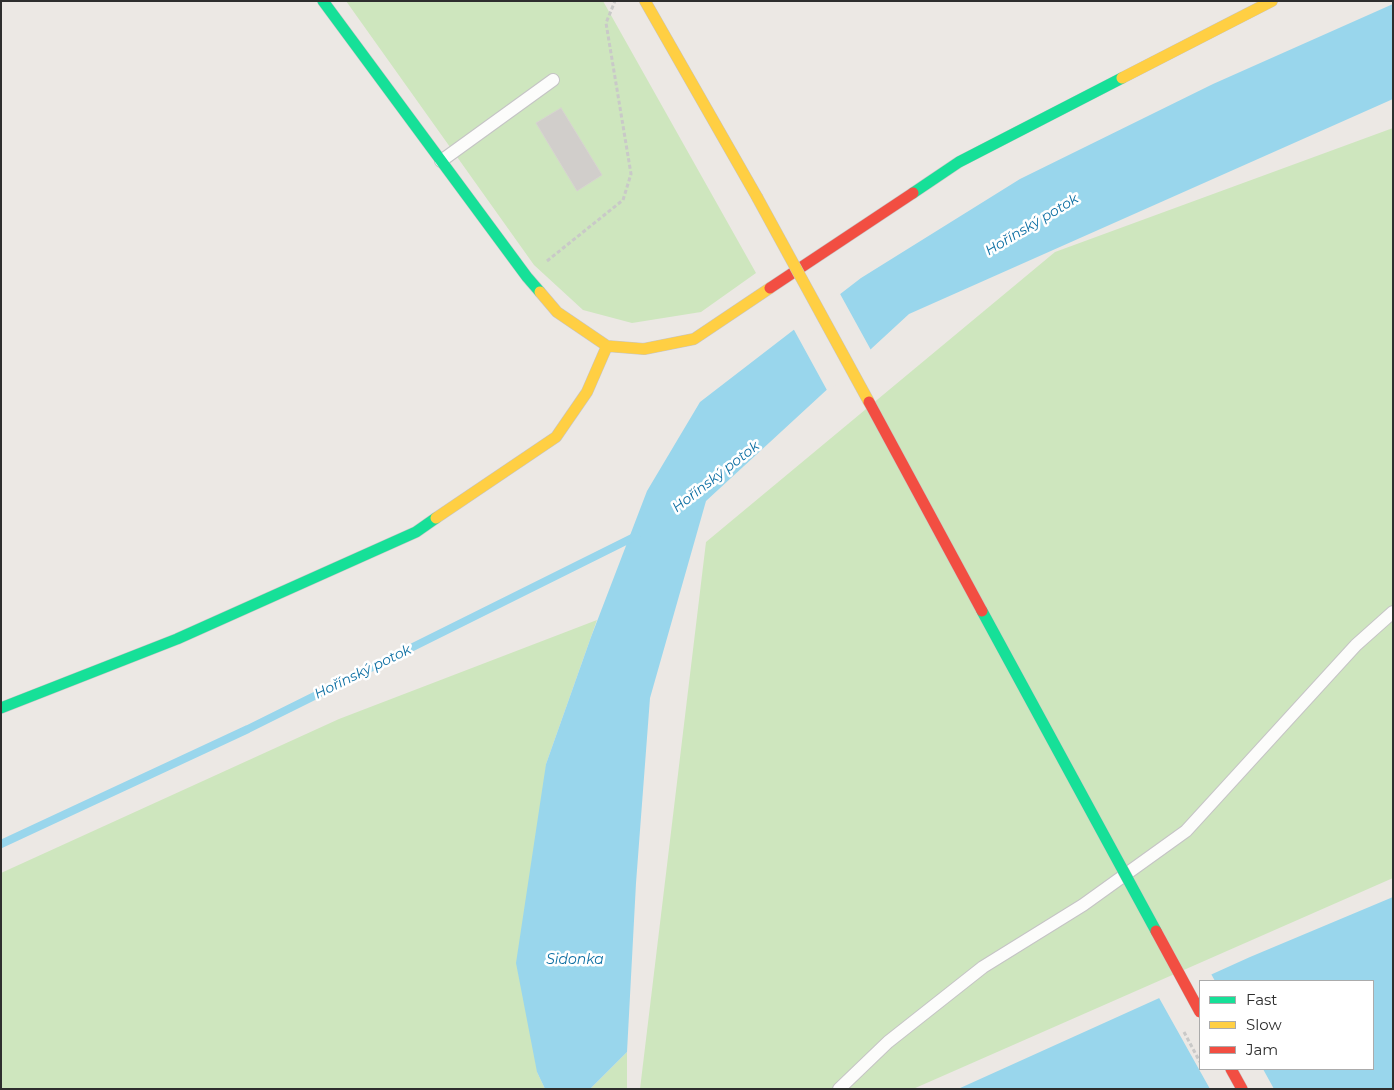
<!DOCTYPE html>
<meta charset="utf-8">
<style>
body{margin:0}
#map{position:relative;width:1394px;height:1090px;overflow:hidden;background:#ece8e4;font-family:Montserrat,sans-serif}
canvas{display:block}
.frame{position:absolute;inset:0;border:2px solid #2e2e2e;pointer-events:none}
.legend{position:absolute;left:1199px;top:980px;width:175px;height:90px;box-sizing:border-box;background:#fff;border:1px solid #ababab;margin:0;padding:6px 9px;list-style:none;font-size:15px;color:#2e2e2e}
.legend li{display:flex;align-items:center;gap:10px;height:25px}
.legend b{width:25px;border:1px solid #ababab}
</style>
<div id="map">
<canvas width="1394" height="1090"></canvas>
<div class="frame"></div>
<ul class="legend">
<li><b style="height:6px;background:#16e098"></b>Fast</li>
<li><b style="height:6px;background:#ffcf43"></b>Slow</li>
<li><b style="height:6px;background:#f24e42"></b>Jam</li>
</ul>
</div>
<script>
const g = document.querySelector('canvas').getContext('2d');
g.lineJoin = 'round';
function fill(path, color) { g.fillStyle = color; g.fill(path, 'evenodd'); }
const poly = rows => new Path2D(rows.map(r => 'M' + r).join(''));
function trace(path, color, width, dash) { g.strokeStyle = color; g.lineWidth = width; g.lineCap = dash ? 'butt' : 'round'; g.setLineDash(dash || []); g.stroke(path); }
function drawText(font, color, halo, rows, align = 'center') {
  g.font = font + ' Montserrat,sans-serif'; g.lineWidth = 5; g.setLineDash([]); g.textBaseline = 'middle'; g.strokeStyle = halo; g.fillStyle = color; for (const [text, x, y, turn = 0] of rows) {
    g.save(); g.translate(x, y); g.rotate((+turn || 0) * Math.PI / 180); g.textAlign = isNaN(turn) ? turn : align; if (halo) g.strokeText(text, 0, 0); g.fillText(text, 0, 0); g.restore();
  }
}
fill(poly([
 [346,1,603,1,756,273,701,312,632,323,583,310,534,265],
 [1393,128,1393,878,913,1089,640,1089,706,542,1055,252],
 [597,620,546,764,537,1072,545,1089,1,1089,1,873,339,719],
 [627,1052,627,1089,590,1089]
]), '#cee6be');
fill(poly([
 [1393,4,1393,99,909,314,706,501,650,698,636,883,627,1052,590,1089,545,1089,537,1072,516,963,546,764,591,637,647,491,700,402,861,278,1020,179,1213,84],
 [1393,897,1393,1089,958,1089,1250,957],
 [1200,981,1373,981,1373,1069,1200,1069]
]), '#99d6ec');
fill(poly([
 [839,292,872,352,828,392,793,328],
 [1210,972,1215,981,1200,981,1200,1069,1263,1069,1274,1089,1210,1089,1158,996]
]), '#ece8e4');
trace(poly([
 [1,844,248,729,636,536]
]), '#99d6ec', 8);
const building = poly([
 [561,108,602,175,577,191,536,123,561,108]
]);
fill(building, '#d1cecb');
trace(building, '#d7d4d0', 1);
const lane = poly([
 [441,161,553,80],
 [839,1089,888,1042,983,967,1083,905,1186,831,1356,645,1393,612]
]);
const fast = poly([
 [323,1,527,277,540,292],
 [913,193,959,162,1122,78],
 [1,708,177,639,416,532,436,518]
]);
const slow = poly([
 [645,1,757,197],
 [1122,78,1272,1],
 [540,292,557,312,607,346,644,349,694,339,770,288],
 [436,518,556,437,587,392,607,346]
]);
const jam = poly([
 [770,288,913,193],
 [1231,1069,1242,1089]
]);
trace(lane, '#c5c4c5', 14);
trace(fast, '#c5c4c5', 12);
trace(slow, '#c5c4c5', 12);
trace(jam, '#c5c4c5', 12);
trace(poly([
 [547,261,623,200,631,174,606,23,615,1]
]), '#c9c9c8', 3, [4, 2.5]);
trace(lane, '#fcfcfb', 12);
trace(fast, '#16e098', 11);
trace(slow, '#ffcf43', 11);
trace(jam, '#f24e42', 11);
const fastBridge = poly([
 [982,611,1156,931]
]);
const slowBridge = poly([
 [757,197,869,402]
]);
const jamBridge = poly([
 [869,402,982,611],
 [1156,931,1200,1012]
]);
trace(fastBridge, '#c6c5c4', 12, []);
trace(slowBridge, '#c6c5c4', 12, []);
trace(jamBridge, '#c6c5c4', 12, []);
trace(poly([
 [1184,1032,1200,1062]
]), '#c9c9c8', 3, [4, 2.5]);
trace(fastBridge, '#16e098', 11);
trace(slowBridge, '#ffcf43', 11);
trace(jamBridge, '#f24e42', 11);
drawText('italic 14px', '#0d6fa3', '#fff', [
 ["Hořínský potok",1032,225,-31],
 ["Hořínský potok",716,477,-38],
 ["Hořínský potok",363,672,-26],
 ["Sidonka",575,960]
]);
</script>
